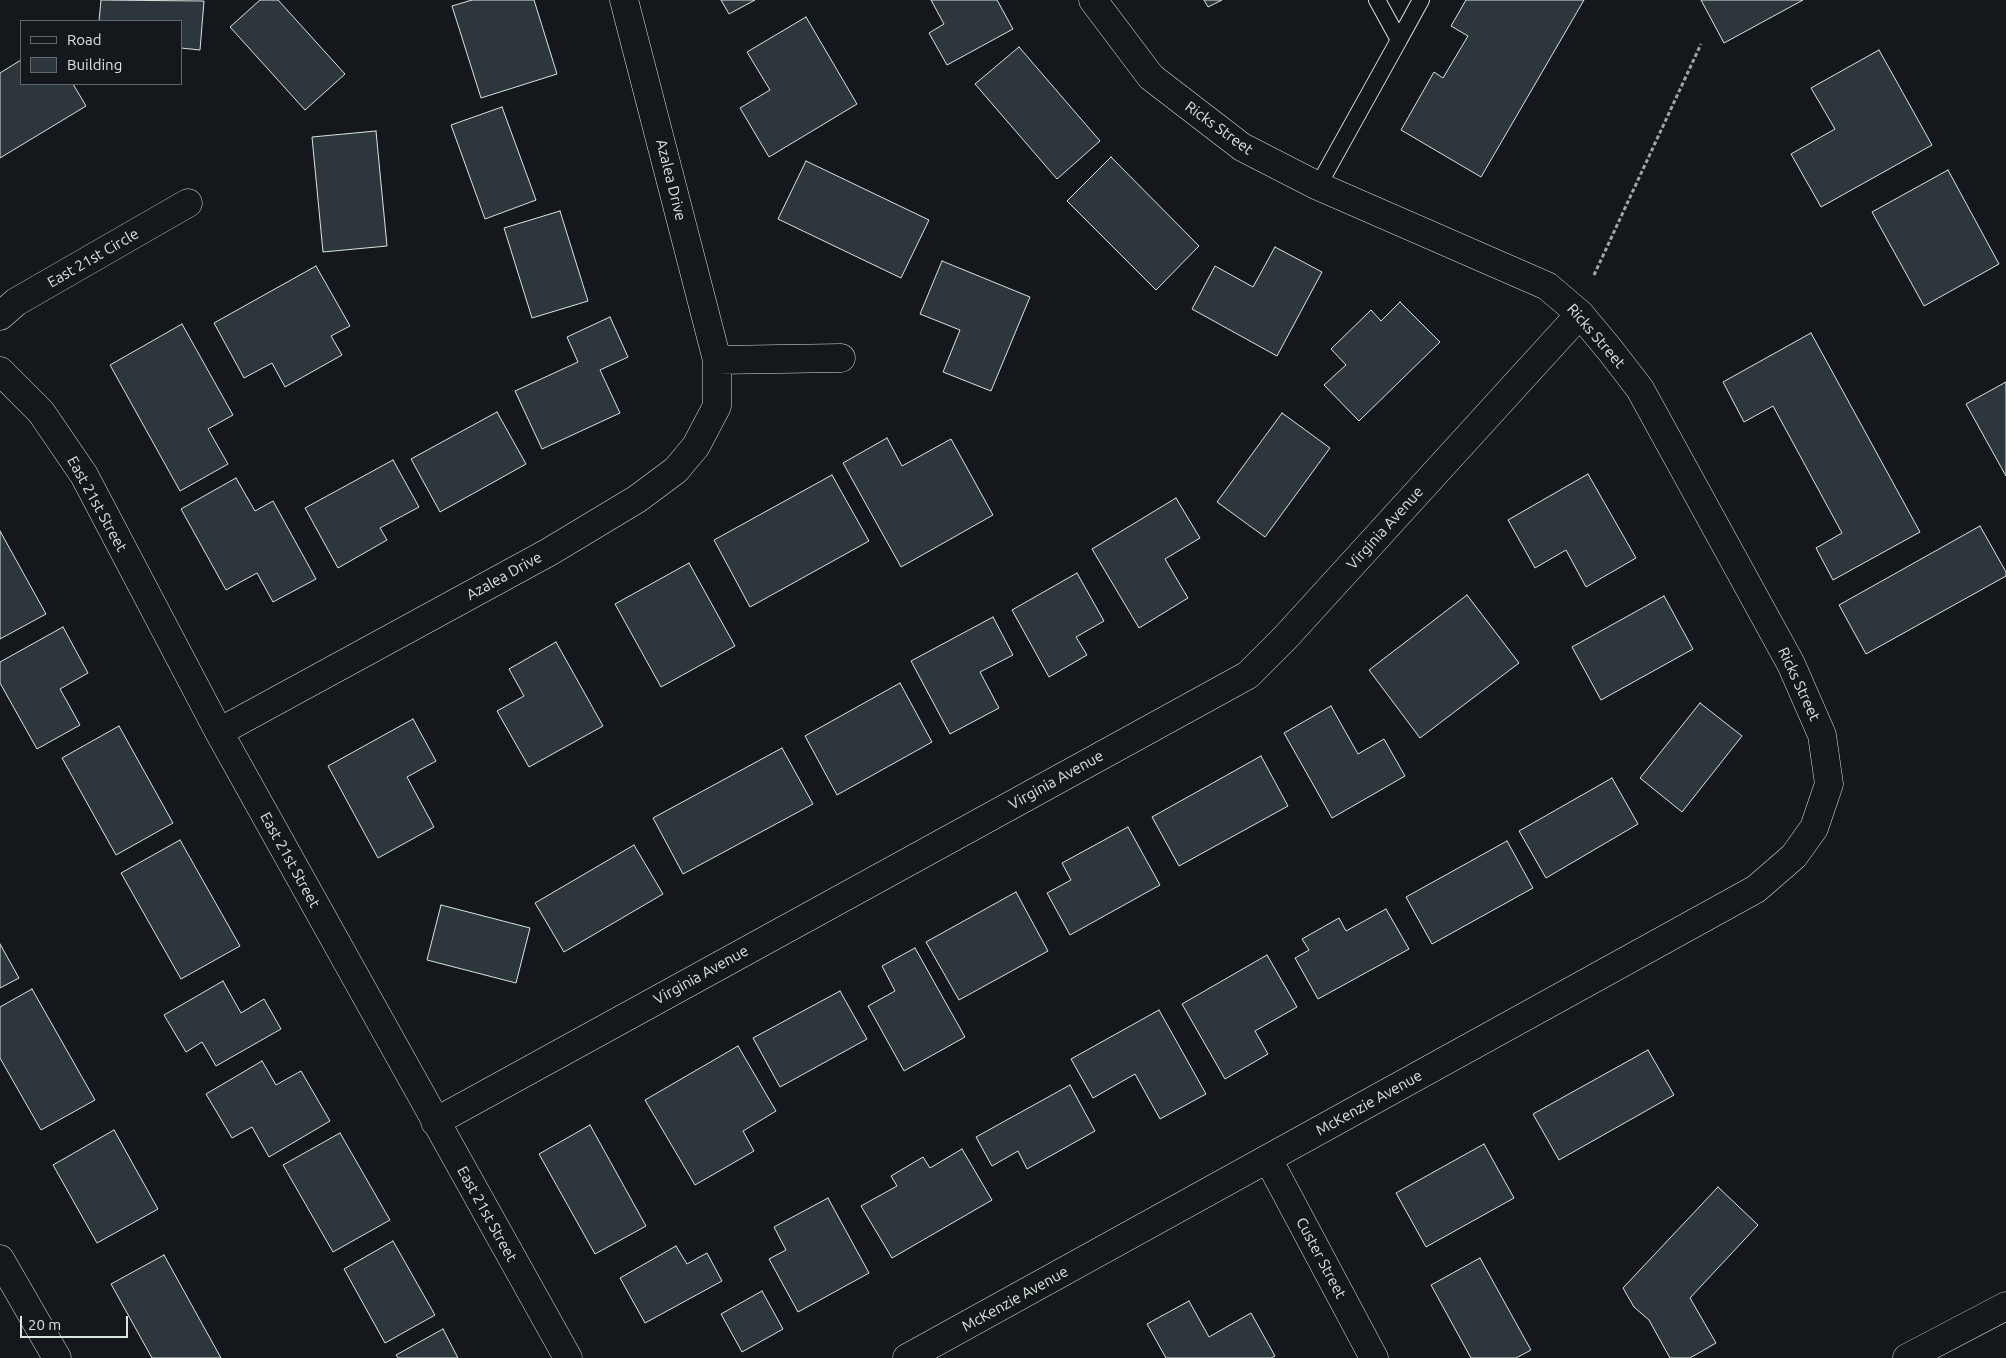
<!DOCTYPE html>
<style>
body{margin:0}
#map{position:relative;width:2006px;height:1358px;overflow:hidden;background:#14181c;font-family:Ubuntu,sans-serif}
canvas{display:block}
.legend{position:absolute;left:20px;top:20px;width:162px;height:65px;box-sizing:border-box;background:#14181c;border:1px solid #626a69;margin:0;padding:6px 9px;list-style:none;font-size:15px;color:#d8e6dc}
.legend li{display:flex;align-items:center;gap:10px;height:25px}
.legend b{width:25px;border:1px solid #626a69}
.scale{position:absolute;left:20px;top:1316px;width:108px;height:22px;box-sizing:border-box;border:2px solid #d8e6dc;border-top:0;padding-left:6px;font-size:15px;line-height:18px;white-space:nowrap;color:#d8e6dc;-webkit-text-stroke:4px #14181c;paint-order:stroke}
</style>
<div id="map">
<canvas width="2006" height="1358"></canvas>
<ul class="legend">
<li><b style="height:6px;background:#14181c"></b>Road</li>
<li><b style="height:14px;background:#2c363c"></b>Building</li>
</ul>
<div class="scale">20 m</div>
</div>
<script>
const g = document.querySelector('canvas').getContext('2d');
g.lineJoin = 'round';
function fill(path, color) { g.fillStyle = color; g.fill(path, 'evenodd'); }
const poly = rows => new Path2D(rows.map(r => 'M' + r).join(''));
function trace(path, color, width, dash) { g.strokeStyle = color; g.lineWidth = width; g.lineCap = dash ? 'butt' : 'round'; g.setLineDash(dash || []); g.stroke(path); }
function drawText(font, color, halo, rows, align = 'center') {
  g.font = font + ' Ubuntu,sans-serif'; g.lineWidth = 4; g.setLineDash([]); g.textBaseline = 'middle'; g.strokeStyle = halo; g.fillStyle = color; for (const [text, x, y, turn = 0] of rows) {
    g.save(); g.translate(x, y); g.rotate((+turn || 0) * Math.PI / 180); g.textAlign = isNaN(turn) ? turn : align; if (halo) g.strokeText(text, 0, 0); g.fillText(text, 0, 0); g.restore();
  }
}
const building = poly([
 [101,0,204,1,200,50,181,48,181,21,99,21,101,0],
 [260,0,278,0,345,74,305,110,230,27,260,0],
 [472,0,534,0,557,74,481,98,452,6,472,0],
 [721,0,755,0,729,14,721,0],
 [931,0,997,0,1013,29,947,65,929,33,944,24,931,0],
 [1204,0,1222,0,1208,7,1204,0],
 [1466,0,1584,0,1481,177,1401,130,1434,72,1443,78,1468,36,1451,26,1466,0],
 [1701,0,1803,0,1724,43,1701,0],
 [806,17,857,104,769,157,740,108,770,90,747,52,806,17],
 [1019,47,1100,141,1057,179,975,84,1019,47],
 [1879,50,1932,145,1821,207,1791,154,1835,129,1811,88,1879,50],
 [21,60,21,84,73,84,86,106,0,158,0,73,21,60],
 [502,107,536,200,485,219,451,125,502,107],
 [376,131,387,246,323,252,312,137,376,131],
 [1111,157,1199,246,1156,290,1067,201,1111,157],
 [806,161,929,220,901,278,778,219,806,161],
 [1948,170,1999,264,1924,306,1872,212,1948,170],
 [560,211,588,301,532,318,504,228,560,211],
 [1275,247,1322,272,1277,356,1192,309,1215,266,1253,287,1275,247],
 [942,261,1030,297,991,391,943,372,960,330,920,314,942,261],
 [316,266,350,326,331,336,342,355,285,387,272,363,244,378,214,323,316,266],
 [1400,302,1440,342,1359,421,1324,385,1346,365,1331,349,1371,310,1381,321,1400,302],
 [610,317,628,357,600,370,620,413,542,449,515,391,578,362,567,337,610,317],
 [182,324,233,415,208,429,228,464,180,491,110,365,182,324],
 [1811,333,1920,532,1833,580,1816,548,1842,533,1773,406,1744,422,1723,382,1811,333],
 [2006,382,2006,476,1966,404,2006,382],
 [497,412,526,464,440,512,411,459,497,412],
 [1282,413,1330,448,1265,537,1217,502,1282,413],
 [887,438,902,466,951,439,993,515,901,567,843,463,887,438],
 [393,460,419,507,380,528,387,540,338,568,305,508,393,460],
 [1588,474,1636,558,1586,587,1566,550,1535,568,1508,520,1588,474],
 [832,475,869,541,750,607,714,540,832,475],
 [236,478,255,511,273,501,316,579,273,602,257,573,226,590,181,509,236,478],
 [1176,498,1200,538,1165,559,1188,598,1139,628,1092,549,1176,498],
 [1980,526,2006,572,2006,576,1866,654,1839,605,1980,526],
 [0,531,46,614,0,639,0,531],
 [689,563,735,646,661,687,615,604,689,563],
 [1077,573,1104,621,1076,637,1087,655,1049,677,1012,610,1077,573],
 [1467,595,1519,663,1420,738,1369,670,1467,595],
 [1664,596,1693,649,1601,700,1572,647,1664,596],
 [993,617,1013,655,980,672,999,708,950,734,911,661,993,617],
 [63,627,88,673,60,689,80,725,37,749,0,683,0,662,63,627],
 [556,642,603,726,529,767,497,711,524,696,509,669,556,642],
 [900,683,932,742,837,795,805,736,900,683],
 [1700,703,1742,736,1682,812,1640,778,1700,703],
 [1331,706,1358,754,1384,739,1405,776,1332,818,1284,733,1331,706],
 [413,719,436,761,407,777,434,827,378,858,328,766,413,719],
 [119,726,173,823,116,855,62,758,119,726],
 [782,748,813,804,683,874,653,818,782,748],
 [1261,756,1288,806,1179,866,1152,817,1261,756],
 [1612,778,1638,824,1546,878,1519,831,1612,778],
 [1128,827,1160,885,1070,935,1047,893,1071,880,1062,863,1128,827],
 [180,840,240,946,181,979,121,873,180,840],
 [1507,841,1533,888,1432,944,1406,897,1507,841],
 [634,845,663,894,564,952,535,903,634,845],
 [1016,892,1048,951,959,1000,926,942,1016,892],
 [441,905,530,928,516,983,427,960,441,905],
 [1386,909,1409,949,1318,999,1295,958,1309,950,1302,939,1339,918,1346,931,1386,909],
 [0,944,19,978,0,988,0,944],
 [915,948,965,1037,904,1071,868,1006,895,991,882,966,915,948],
 [1267,955,1297,1007,1255,1031,1268,1054,1225,1079,1182,1004,1267,955],
 [223,981,241,1013,264,999,281,1029,216,1066,202,1042,186,1052,164,1015,223,981],
 [32,989,95,1100,41,1130,0,1058,0,1007,32,989],
 [840,991,867,1039,780,1087,753,1038,840,991],
 [1159,1010,1206,1094,1160,1119,1135,1074,1093,1098,1071,1059,1159,1010],
 [738,1046,776,1111,743,1131,754,1151,695,1185,645,1100,738,1046],
 [1648,1050,1674,1095,1559,1160,1533,1114,1648,1050],
 [262,1061,276,1085,301,1071,330,1121,269,1157,252,1127,232,1138,206,1094,262,1061],
 [1070,1085,1095,1131,1027,1169,1018,1151,992,1166,976,1137,1070,1085],
 [590,1125,646,1226,595,1254,539,1154,590,1125],
 [114,1130,158,1209,97,1243,53,1165,114,1130],
 [340,1133,390,1220,333,1252,283,1165,340,1133],
 [1484,1144,1514,1198,1426,1247,1396,1193,1484,1144],
 [962,1149,992,1200,892,1258,861,1206,897,1186,891,1176,923,1157,930,1168,962,1149],
 [1718,1187,1758,1225,1690,1298,1716,1343,1690,1358,1670,1358,1649,1320,1634,1307,1623,1288,1718,1187],
 [828,1198,869,1273,798,1312,769,1259,786,1250,774,1227,828,1198],
 [393,1241,435,1315,385,1343,344,1269,393,1241],
 [676,1246,687,1264,707,1253,722,1281,645,1323,620,1278,676,1246],
 [164,1255,221,1358,152,1358,111,1284,164,1255],
 [1480,1258,1531,1350,1516,1358,1471,1358,1431,1285,1480,1258],
 [762,1291,783,1329,742,1352,721,1314,762,1291],
 [1189,1301,1209,1337,1251,1313,1275,1356,1271,1358,1166,1358,1147,1324,1189,1301],
 [443,1329,458,1358,398,1358,396,1355,443,1329]
]);
fill(building, '#2c363c');
trace(building, '#d8e6dc', 1);
const service = poly([
 [1399,40,1421,0],
 [1318,186,1399,40,1377,0]
]);
const minor = poly([
 [0,316,16,302,188,203],
 [717,360,841,358],
 [0,371,41,412,84,475,219,732,568,1358],
 [219,732,549,552,637,499,676,470,696,446,717,406,717,360,624,0],
 [435,1122,1248,675,1285,638,1580,314],
 [1268,1159,1374,1358],
 [0,1259,57,1358],
 [907,1358,1756,889,1794,856,1814,828,1829,784,1822,735,1791,664,1640,389,1610,350,1580,314,1547,286,1318,186,1242,147,1151,77,1093,0]
]);
const tertiary = poly([
 [1907,1358,2006,1306]
]);
trace(service, '#d8e6dc', 18);
trace(minor, '#d8e6dc', 29);
trace(tertiary, '#d8e6dc', 29);
trace(poly([
 [1594,275,1701,44]
]), '#9da8a2', 3, [4, 2.5]);
trace(service, '#14181c', 16);
trace(minor, '#14181c', 28);
trace(tertiary, '#14181c', 28);
drawText('15px', '#d8e6dc', '#14181c', [
 ["Ricks Street",1219,128,36],
 ["Azalea Drive",671,180,76],
 ["East 21st Circle",93,258,-30],
 ["Ricks Street",1596,336,49],
 ["East 21st Street",97,504,61],
 ["Virginia Avenue",1385,528,-48],
 ["Azalea Drive",504,576,-29],
 ["Ricks Street",1799,684,65],
 ["Virginia Avenue",1056,780,-29],
 ["East 21st Street",290,860,61],
 ["Virginia Avenue",701,975,-29],
 ["McKenzie Avenue",1369,1103,-29],
 ["East 21st Street",487,1214,61],
 ["Custer Street",1321,1258,62],
 ["McKenzie Avenue",1015,1299,-29]
]);
</script>
